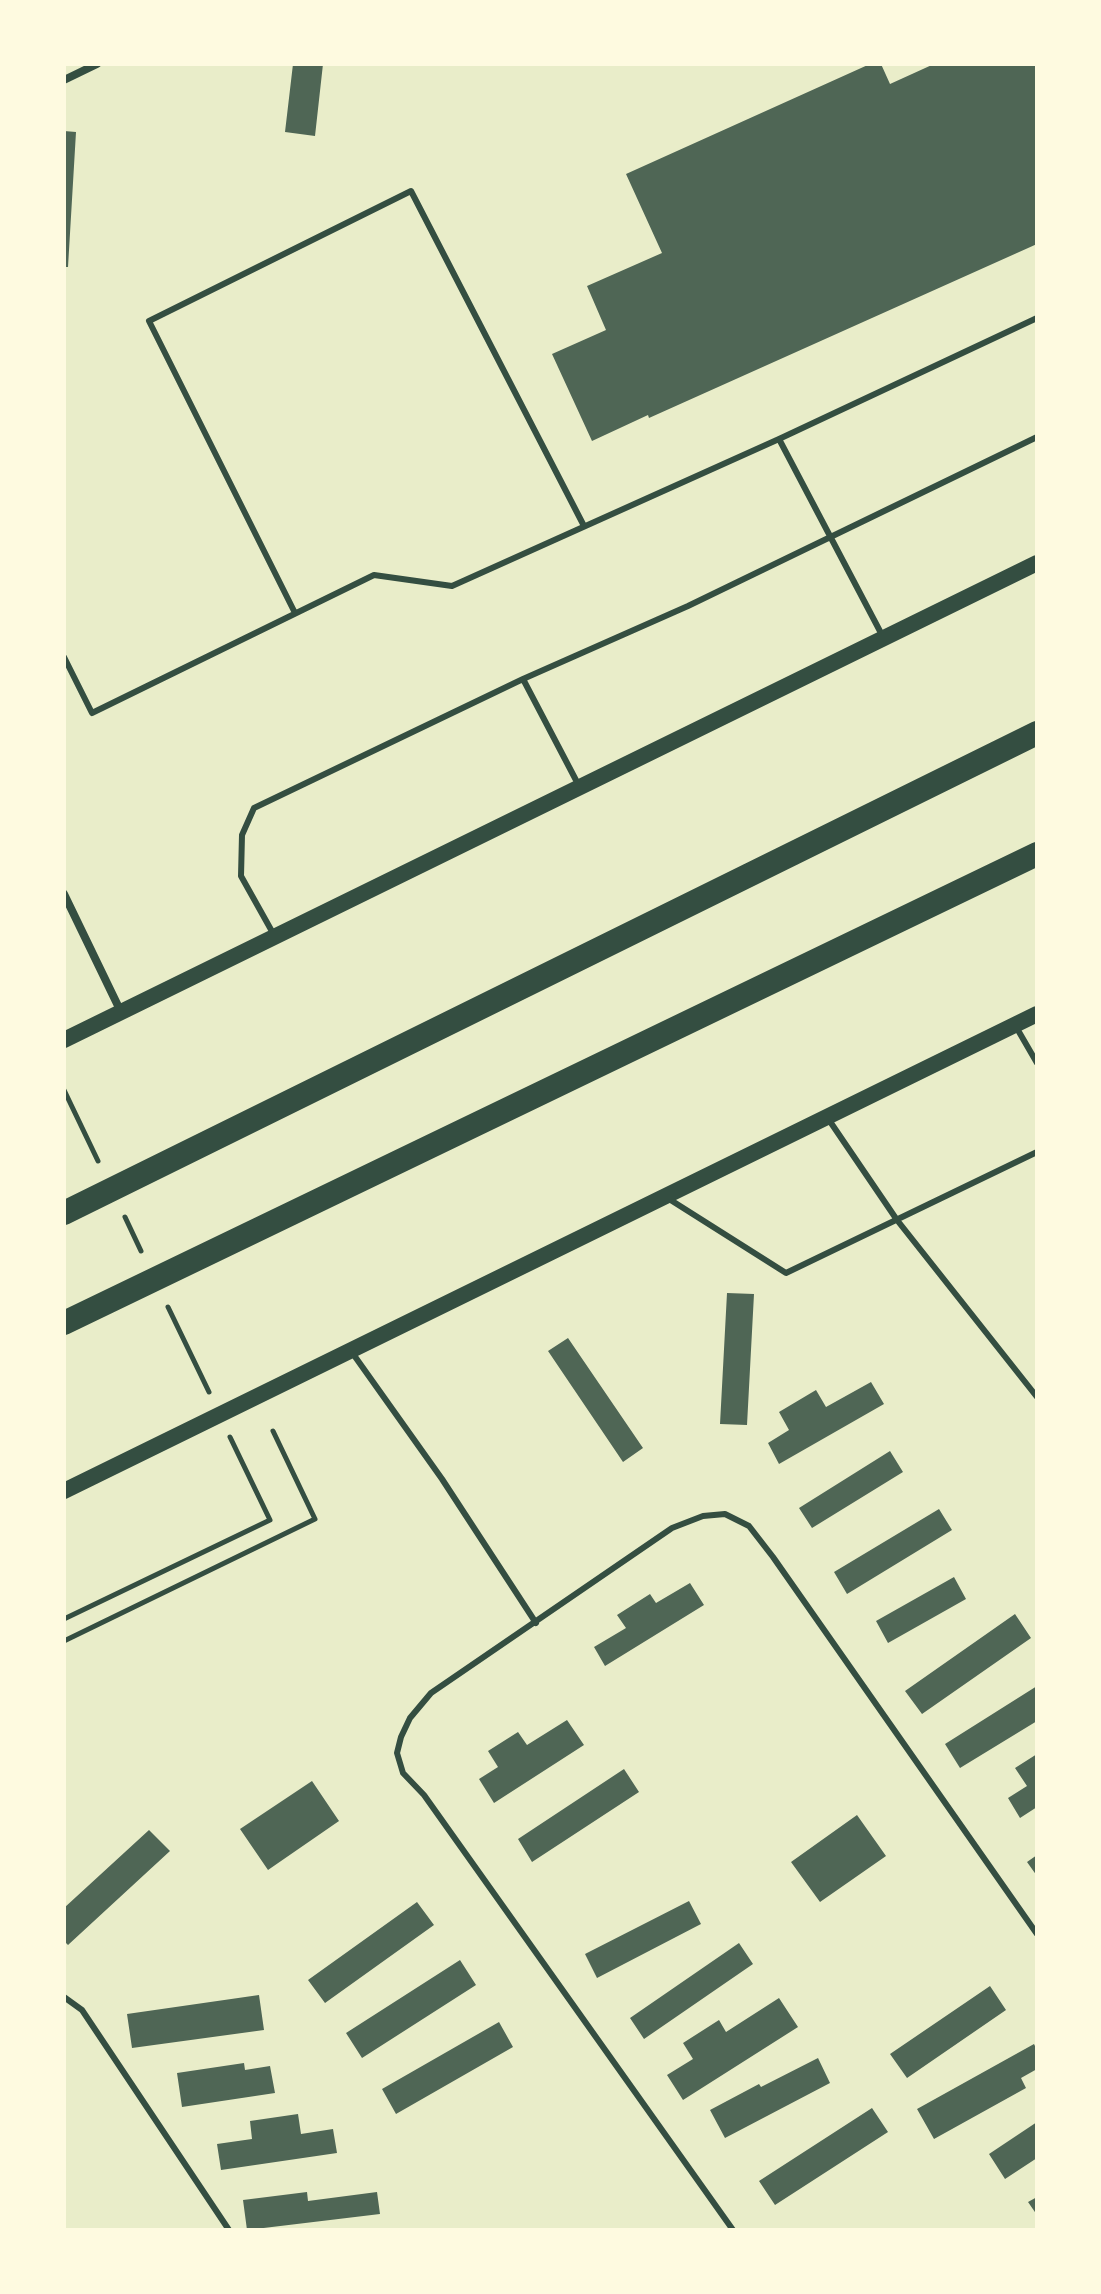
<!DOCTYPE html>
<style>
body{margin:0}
#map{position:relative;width:1101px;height:2294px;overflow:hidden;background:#e9edc9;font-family:Lora,serif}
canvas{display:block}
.frame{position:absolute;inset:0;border:66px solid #fefae0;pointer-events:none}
</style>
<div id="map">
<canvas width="1101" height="2294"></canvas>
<div class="frame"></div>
</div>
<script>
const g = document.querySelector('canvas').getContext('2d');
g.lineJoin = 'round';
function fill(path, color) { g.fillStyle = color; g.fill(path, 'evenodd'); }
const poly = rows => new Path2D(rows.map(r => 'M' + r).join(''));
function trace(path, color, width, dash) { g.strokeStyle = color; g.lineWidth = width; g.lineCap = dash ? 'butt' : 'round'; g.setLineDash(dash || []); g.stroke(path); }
fill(poly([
 [293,64,323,64,315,136,285,132],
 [870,64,881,64,890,84,934,64,1037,64,1037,244,649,418,648,415,592,441,552,354,606,330,587,286,662,253,626,174],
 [64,131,76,132,68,267,64,267],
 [727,1293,754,1294,747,1425,720,1424],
 [568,1338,643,1448,623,1462,548,1351],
 [871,1382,884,1404,779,1464,768,1443,789,1430,779,1412,816,1390,826,1407],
 [890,1451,903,1472,812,1528,799,1508],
 [939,1509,952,1530,847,1594,834,1572],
 [954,1577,966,1599,888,1643,876,1621],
 [690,1583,704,1605,605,1666,594,1647,626,1628,617,1615,650,1594,656,1603],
 [1015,1614,1031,1638,922,1714,905,1691],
 [1037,1686,1037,1721,960,1768,945,1744],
 [567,1720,584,1745,494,1803,479,1779,498,1767,488,1751,518,1732,527,1745],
 [1037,1754,1037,1807,1020,1818,1008,1798,1027,1786,1015,1768],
 [624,1769,639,1792,532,1862,518,1839],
 [312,1781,339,1821,268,1870,240,1829],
 [857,1815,886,1856,820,1902,791,1862],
 [149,1830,170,1851,68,1945,64,1941,64,1908],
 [1037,1855,1037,1876,1027,1862],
 [689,1901,701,1924,597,1978,585,1954],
 [417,1902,434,1925,325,2003,308,1980],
 [739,1943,753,1964,644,2039,630,2018],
 [460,1960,476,1985,362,2058,346,2033],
 [990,1986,1006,2010,907,2078,890,2054],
 [259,1995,264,2030,132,2048,127,2014],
 [779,1998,798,2027,683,2100,667,2075,693,2059,683,2043,719,2020,726,2032],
 [499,2022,513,2047,396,2114,382,2089],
 [1034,2044,1037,2050,1037,2069,1021,2078,1026,2088,934,2139,917,2109],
 [818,2058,830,2083,725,2138,710,2110,759,2084,761,2087],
 [244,2063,245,2070,270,2066,275,2093,182,2107,177,2073],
 [872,2108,888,2132,775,2205,759,2181],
 [298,2114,301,2134,333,2129,337,2153,221,2170,217,2144,252,2139,250,2121],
 [1037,2122,1037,2158,1005,2179,989,2154],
 [307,2192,308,2201,377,2192,380,2214,247,2230,243,2200],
 [1037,2197,1037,2215,1028,2202]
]), '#4f6655');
trace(poly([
 [64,1090,98,1161],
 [125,1217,141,1251],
 [168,1307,209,1392],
 [64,1619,270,1520,230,1437],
 [64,1641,315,1519,273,1431]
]), '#344e41', 5);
trace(poly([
 [779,439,882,635],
 [295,613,149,321,411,191,584,526],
 [64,657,92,713,374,575,452,586,779,439,1037,318],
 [523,679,578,784],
 [274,935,241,876,242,835,254,808,523,679,688,606,1037,437],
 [1015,1025,1037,1063],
 [829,1120,897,1220,1037,1397],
 [669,1199,786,1273,1037,1152],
 [351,1351,442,1479,536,1623],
 [64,1997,82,2010,229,2230],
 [733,2230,424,1795,403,1773,397,1753,401,1737,410,1718,431,1693,672,1528,703,1516,725,1514,749,1526,773,1557,1037,1934]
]), '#344e41', 6);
trace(poly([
 [64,80,97,64],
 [64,894,121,1012]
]), '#344e41', 8);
trace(poly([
 [64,1040,1037,563],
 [64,1491,1037,1014]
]), '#344e41', 16);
trace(poly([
 [64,1213,1037,733],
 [64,1323,1037,854]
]), '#344e41', 24);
</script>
